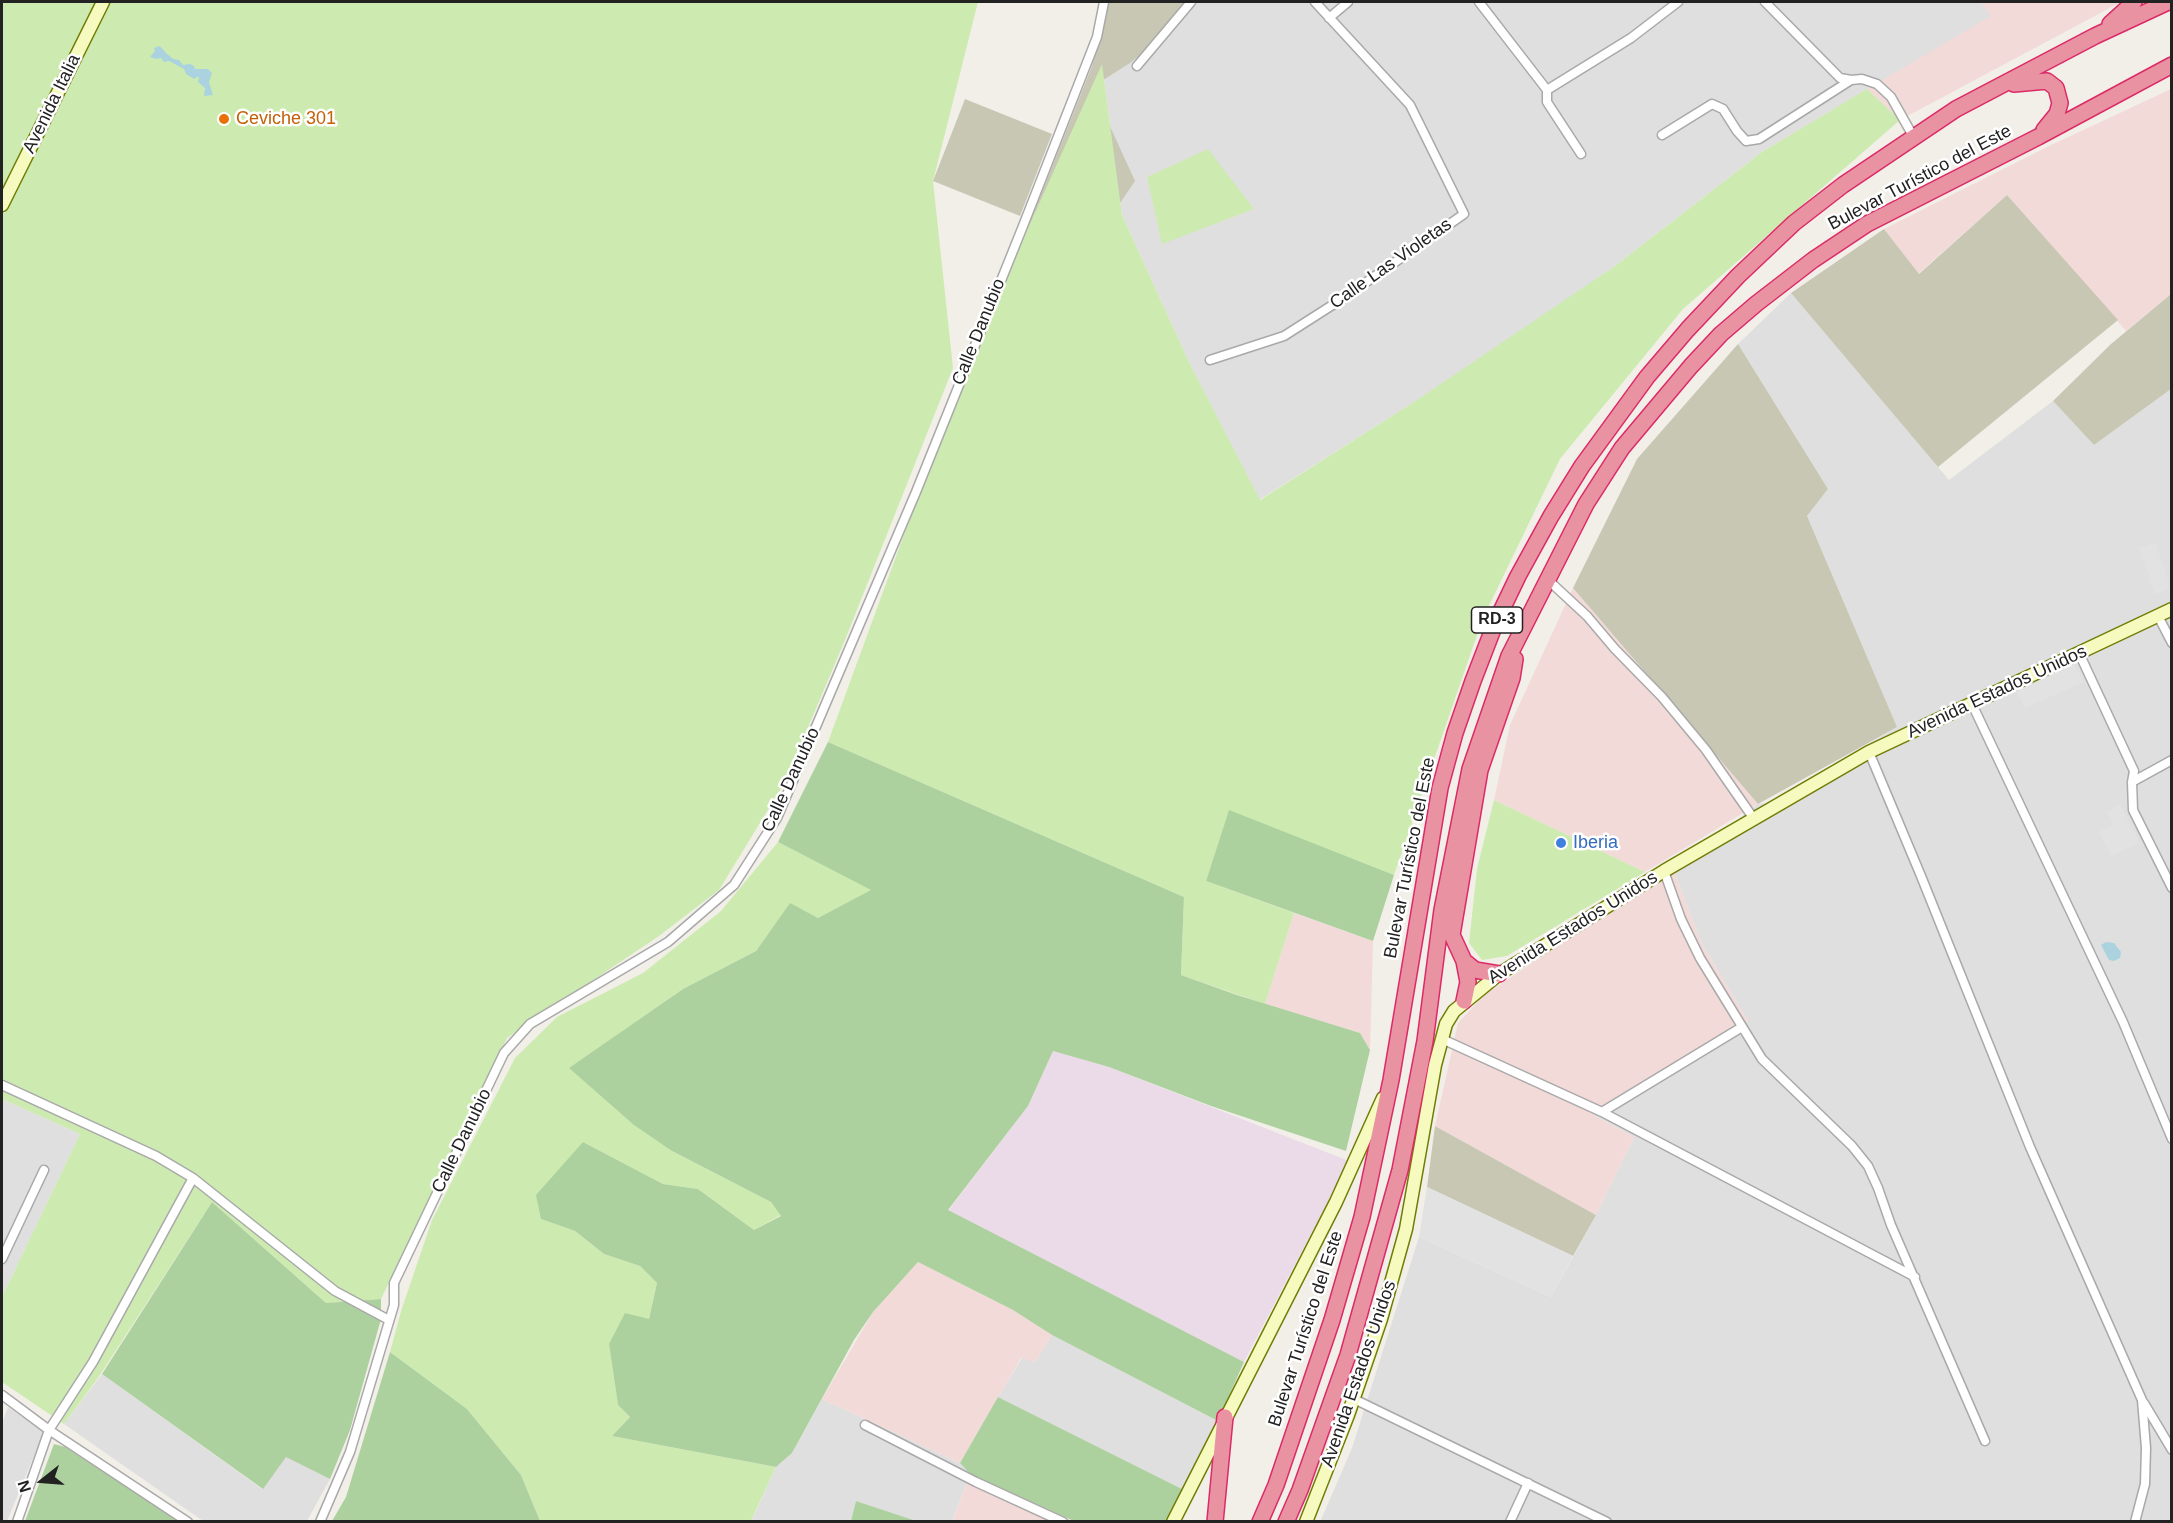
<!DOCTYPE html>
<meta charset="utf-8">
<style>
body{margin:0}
#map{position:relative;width:2173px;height:1523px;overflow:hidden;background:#f2efe9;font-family:Arial,sans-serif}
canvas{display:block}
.frame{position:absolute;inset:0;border:3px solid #222;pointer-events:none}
.north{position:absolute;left:12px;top:1451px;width:60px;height:60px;-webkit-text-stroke:4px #fff;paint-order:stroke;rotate:253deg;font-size:16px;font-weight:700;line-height:24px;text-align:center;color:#222}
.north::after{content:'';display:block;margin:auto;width:21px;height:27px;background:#222;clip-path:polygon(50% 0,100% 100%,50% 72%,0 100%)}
</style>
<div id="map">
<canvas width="2173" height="1523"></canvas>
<div class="frame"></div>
<div class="north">N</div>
</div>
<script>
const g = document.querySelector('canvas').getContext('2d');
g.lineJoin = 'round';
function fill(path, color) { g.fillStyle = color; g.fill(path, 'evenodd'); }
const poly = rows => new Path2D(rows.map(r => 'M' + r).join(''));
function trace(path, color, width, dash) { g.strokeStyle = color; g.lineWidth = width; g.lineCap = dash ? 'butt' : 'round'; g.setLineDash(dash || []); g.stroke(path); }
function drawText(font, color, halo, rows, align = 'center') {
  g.font = font + ' Arial,sans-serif'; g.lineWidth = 5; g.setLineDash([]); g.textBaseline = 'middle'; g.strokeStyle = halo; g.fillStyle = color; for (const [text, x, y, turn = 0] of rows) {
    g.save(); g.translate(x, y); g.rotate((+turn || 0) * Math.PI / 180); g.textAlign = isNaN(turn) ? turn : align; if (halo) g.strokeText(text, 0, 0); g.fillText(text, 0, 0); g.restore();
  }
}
fill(poly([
 [1105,2,1981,2,1992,16,1762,152,1615,266,1468,368,1259,500,1188,360,1122,215,1102,64],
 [1791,293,1949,480,2053,401,2094,445,2171,389,2171,1521,1320,1522,1352,1448,1419,1237,1551,1297,1596,1215,1634,1137,1590,1113,1748,1021,1701,942,1673,869,1758,804,1767,803,1897,727,1807,516,1828,489,1738,344],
 [2,1099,80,1134,2,1297],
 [1052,1335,1218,1421,1182,1489,998,1397,1022,1358,1035,1362],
 [102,1374,262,1489,286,1456,330,1479,307,1521,203,1521,64,1424],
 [822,1399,960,1463,970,1474,952,1521,913,1521,856,1501,851,1521,751,1522,776,1467,792,1453],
 [8,1407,44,1432,7,1521,2,1521,2,1424]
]), '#e0dfdf');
fill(poly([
 [1981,2,2121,2,1900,120,1867,89,1991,16],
 [2171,89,2171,294,2126,331,2007,195,1918,274,1884,229,2047,147],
 [1573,588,1758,804,1645,872,1494,800,1510,725],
 [1673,869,1701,942,1748,1021,1590,1113,1634,1137,1596,1215,1435,1126,1458,1023,1484,995],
 [1294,913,1373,941,1370,1050,1360,1033,1265,1004],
 [918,1262,1013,1310,1052,1335,1035,1362,1021,1358,960,1463,822,1399,873,1312],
 [970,1474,1074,1521,952,1522]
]), '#f2dad9');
fill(poly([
 [1053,1051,1109,1067,1349,1161,1244,1362,948,1211,1028,1106]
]), '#ebdbe8');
fill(poly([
 [1108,2,1185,2,1148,48,1130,63,1092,87,1135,181,1082,259,1027,230,1092,66],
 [965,99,1052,134,1020,216,933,181],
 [2007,195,2118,320,1938,467,1791,293,1884,229,1919,274],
 [2171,294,2171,389,2094,445,2053,401,2111,344],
 [1738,344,1828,489,1807,516,1897,727,1758,804,1573,588,1637,459],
 [1435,1126,1596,1215,1573,1256,1427,1187]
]), '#c7c7b4');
fill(poly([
 [2,2,978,2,933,181,953,368,845,640,785,782,719,890,659,936,507,1038,381,1299,326,1303,212,1202,98,1378,64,1424,2,1382,2,1297,80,1134,2,1099],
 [1102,64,1122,215,1188,360,1260,500,1417,400,1615,266,1762,152,1867,89,1900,120,1683,309,1560,459,1483,618,1394,875,1229,811,1206,881,1294,913,1265,1004,1181,975,1184,897,828,742,965,368],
 [1208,149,1254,209,1162,244,1147,177],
 [1494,800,1645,872,1507,956,1482,960,1469,943,1477,869],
 [778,842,872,890,818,918,790,904,756,951,683,989,570,1068,672,1151,771,1202,781,1215,754,1230,698,1189,663,1184,583,1142,541,1219,575,1231,604,1254,640,1266,657,1283,649,1319,609,1344,618,1405,630,1417,612,1436,776,1467,751,1521,540,1521,521,1475,467,1409,390,1352,402,1308,432,1220,515,1058,557,1017,643,973,721,911]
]), '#cdebb0');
fill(poly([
 [828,742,1184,897,1181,975,1237,995,1360,1033,1370,1050,1346,1151,1211,1106,1109,1067,1053,1051,1028,1106,948,1210,1244,1362,1218,1421,1052,1335,1013,1310,918,1262,873,1312,854,1340,792,1453,776,1467,612,1436,630,1417,618,1405,609,1344,625,1313,649,1319,657,1283,640,1266,604,1254,575,1231,541,1219,536,1195,583,1142,663,1184,698,1189,754,1230,781,1216,771,1202,672,1151,634,1125,569,1068,683,989,756,951,790,903,818,918,871,890,778,842],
 [1229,810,1394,875,1373,941,1206,881],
 [212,1202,326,1303,381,1299,381,1319,350,1430,330,1479,286,1457,263,1489,102,1374],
 [390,1352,467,1409,521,1475,540,1521,332,1521,346,1497],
 [998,1397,1182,1489,1165,1521,1074,1521,970,1474,960,1463],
 [54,1444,65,1447,179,1521,25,1521],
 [856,1501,916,1521,851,1521]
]), '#add19e');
fill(poly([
 [2155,542,2171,589,2155,594,2139,548],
 [2074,664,2084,682,2025,708,2016,691],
 [2120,804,2140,843,2111,856,2099,832,2114,825,2107,812],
 [1427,1187,1573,1256,1551,1297,1419,1237]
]), '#e2e2e2');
fill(poly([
 [160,46,166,53,173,59,179,60,183,65,190,64,194,66,195,69,208,69,212,73,209,82,213,95,204,96,205,88,198,82,199,77,197,77,194,79,186,74,184,69,169,61,164,62,161,58,156,59,150,57,155,51,154,48],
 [2106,942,2114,943,2121,952,2120,958,2114,961,2109,960,2101,945]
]), '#aad3df');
const street = poly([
 [1479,2,1547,90,1631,38,1678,2],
 [1765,2,1840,78,1851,80,1862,79,1877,84,1891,97,1913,136],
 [1329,18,1348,2],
 [1137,66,1191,2],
 [1547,90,1547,102,1581,154],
 [1662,135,1712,104,1723,109,1737,131,1746,141,1759,139,1851,80],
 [1210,360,1284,336,1345,297,1464,214,1410,105,1315,2],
 [1547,579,1587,616,1615,649,1662,697,1706,750,1754,819],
 [2158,616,2172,643],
 [2079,653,2134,771,2132,782,2133,810,2172,888],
 [1972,704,2123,1022,2172,1139],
 [1869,752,1921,876,2030,1147,2142,1400,2146,1448,2145,1484,2135,1522],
 [2132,782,2172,760],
 [1664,871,1681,919,1700,958,1762,1059,1852,1146,1868,1166,1878,1188,1891,1225,1985,1441],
 [1442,1039,1602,1112,1915,1277],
 [2,1085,156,1156,193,1178,335,1291,389,1320],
 [1602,1112,1742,1027],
 [2,1259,44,1170],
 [2,1395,49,1430,93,1362,193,1178],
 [1354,1399,1607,1522],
 [2144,1403,2172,1450],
 [865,1425,976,1482,1063,1522],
 [17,1522,49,1430,188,1522],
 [320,1522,350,1452,394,1305,394,1283,504,1053,530,1024,668,942,734,885,777,818,916,492,1023,226,1097,37,1104,2],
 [1510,1522,1528,1483]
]);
const secondary = poly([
 [2,205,103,2],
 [1173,1522,1336,1202,1383,1098],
 [1306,1522,1348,1415,1381,1319,1406,1229,1435,1065,1446,1024,1454,1011,1499,974,1664,871,1869,752,2172,609]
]);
const highway = poly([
 [2110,24,2134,2],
 [2014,84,2047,81,2056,88,2060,103,2057,114,2044,130],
 [1464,961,1468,982,1464,1001],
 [1499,974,1475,970,1464,961,1452,935,1480,770,1512,678,1515,659],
 [1215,1522,1225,1417],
 [1260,1522,1276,1485,1332,1320,1362,1217,1391,1080,1440,788,1455,733,1473,681,1495,624,1518,576,1551,516,1582,466,1647,377,1688,329,1738,276,1794,223,1843,185,1956,109,2095,36,2168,2],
 [1286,1522,1300,1490,1348,1355,1400,1170,1425,1041,1442,910,1470,769,1509,656,1586,504,1622,448,1691,366,1721,334,1756,304,1813,260,1867,224,2038,137,2172,65]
]);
trace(street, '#a9a9a9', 11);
trace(secondary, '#707d05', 15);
trace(highway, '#dc2a67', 18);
trace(street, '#fff', 8);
trace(secondary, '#f7fabf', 12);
trace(highway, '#e892a2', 15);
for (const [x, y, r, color] of [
 [224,119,6,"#e8710a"],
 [1561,843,6,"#3f7fe0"]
]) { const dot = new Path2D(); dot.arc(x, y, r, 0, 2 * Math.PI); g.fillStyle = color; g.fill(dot); trace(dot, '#fff', 2); }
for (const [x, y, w] of [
 [1497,620,51]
]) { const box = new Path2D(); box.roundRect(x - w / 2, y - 13, w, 26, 4.5); g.fillStyle = '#fff'; g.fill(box); trace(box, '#222', 1.5); }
drawText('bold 16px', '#222', null, [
 ["RD-3",1497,620]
]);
drawText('18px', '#222', '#fff', [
 ["Avenida Italia",52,104,-64],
 ["Bulevar Turístico del Este",1920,178,-28],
 ["Calle Las Violetas",1391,264,-35],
 ["Calle Danubio",979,332,-68],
 ["Avenida Estados Unidos",1997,692,-25],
 ["Calle Danubio",791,780,-65],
 ["Bulevar Turístico del Este",1410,858,-79],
 ["Avenida Estados Unidos",1573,928,-32],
 ["Calle Danubio",462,1141,-64],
 ["Bulevar Turístico del Este",1306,1329,-72],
 ["Avenida Estados Unidos",1359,1374,-71]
]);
drawText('18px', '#c56008', '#fff', [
 ["Ceviche 301",236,119]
], 'left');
drawText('18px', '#366cbe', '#fff', [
 ["Iberia",1573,843]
], 'left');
</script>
